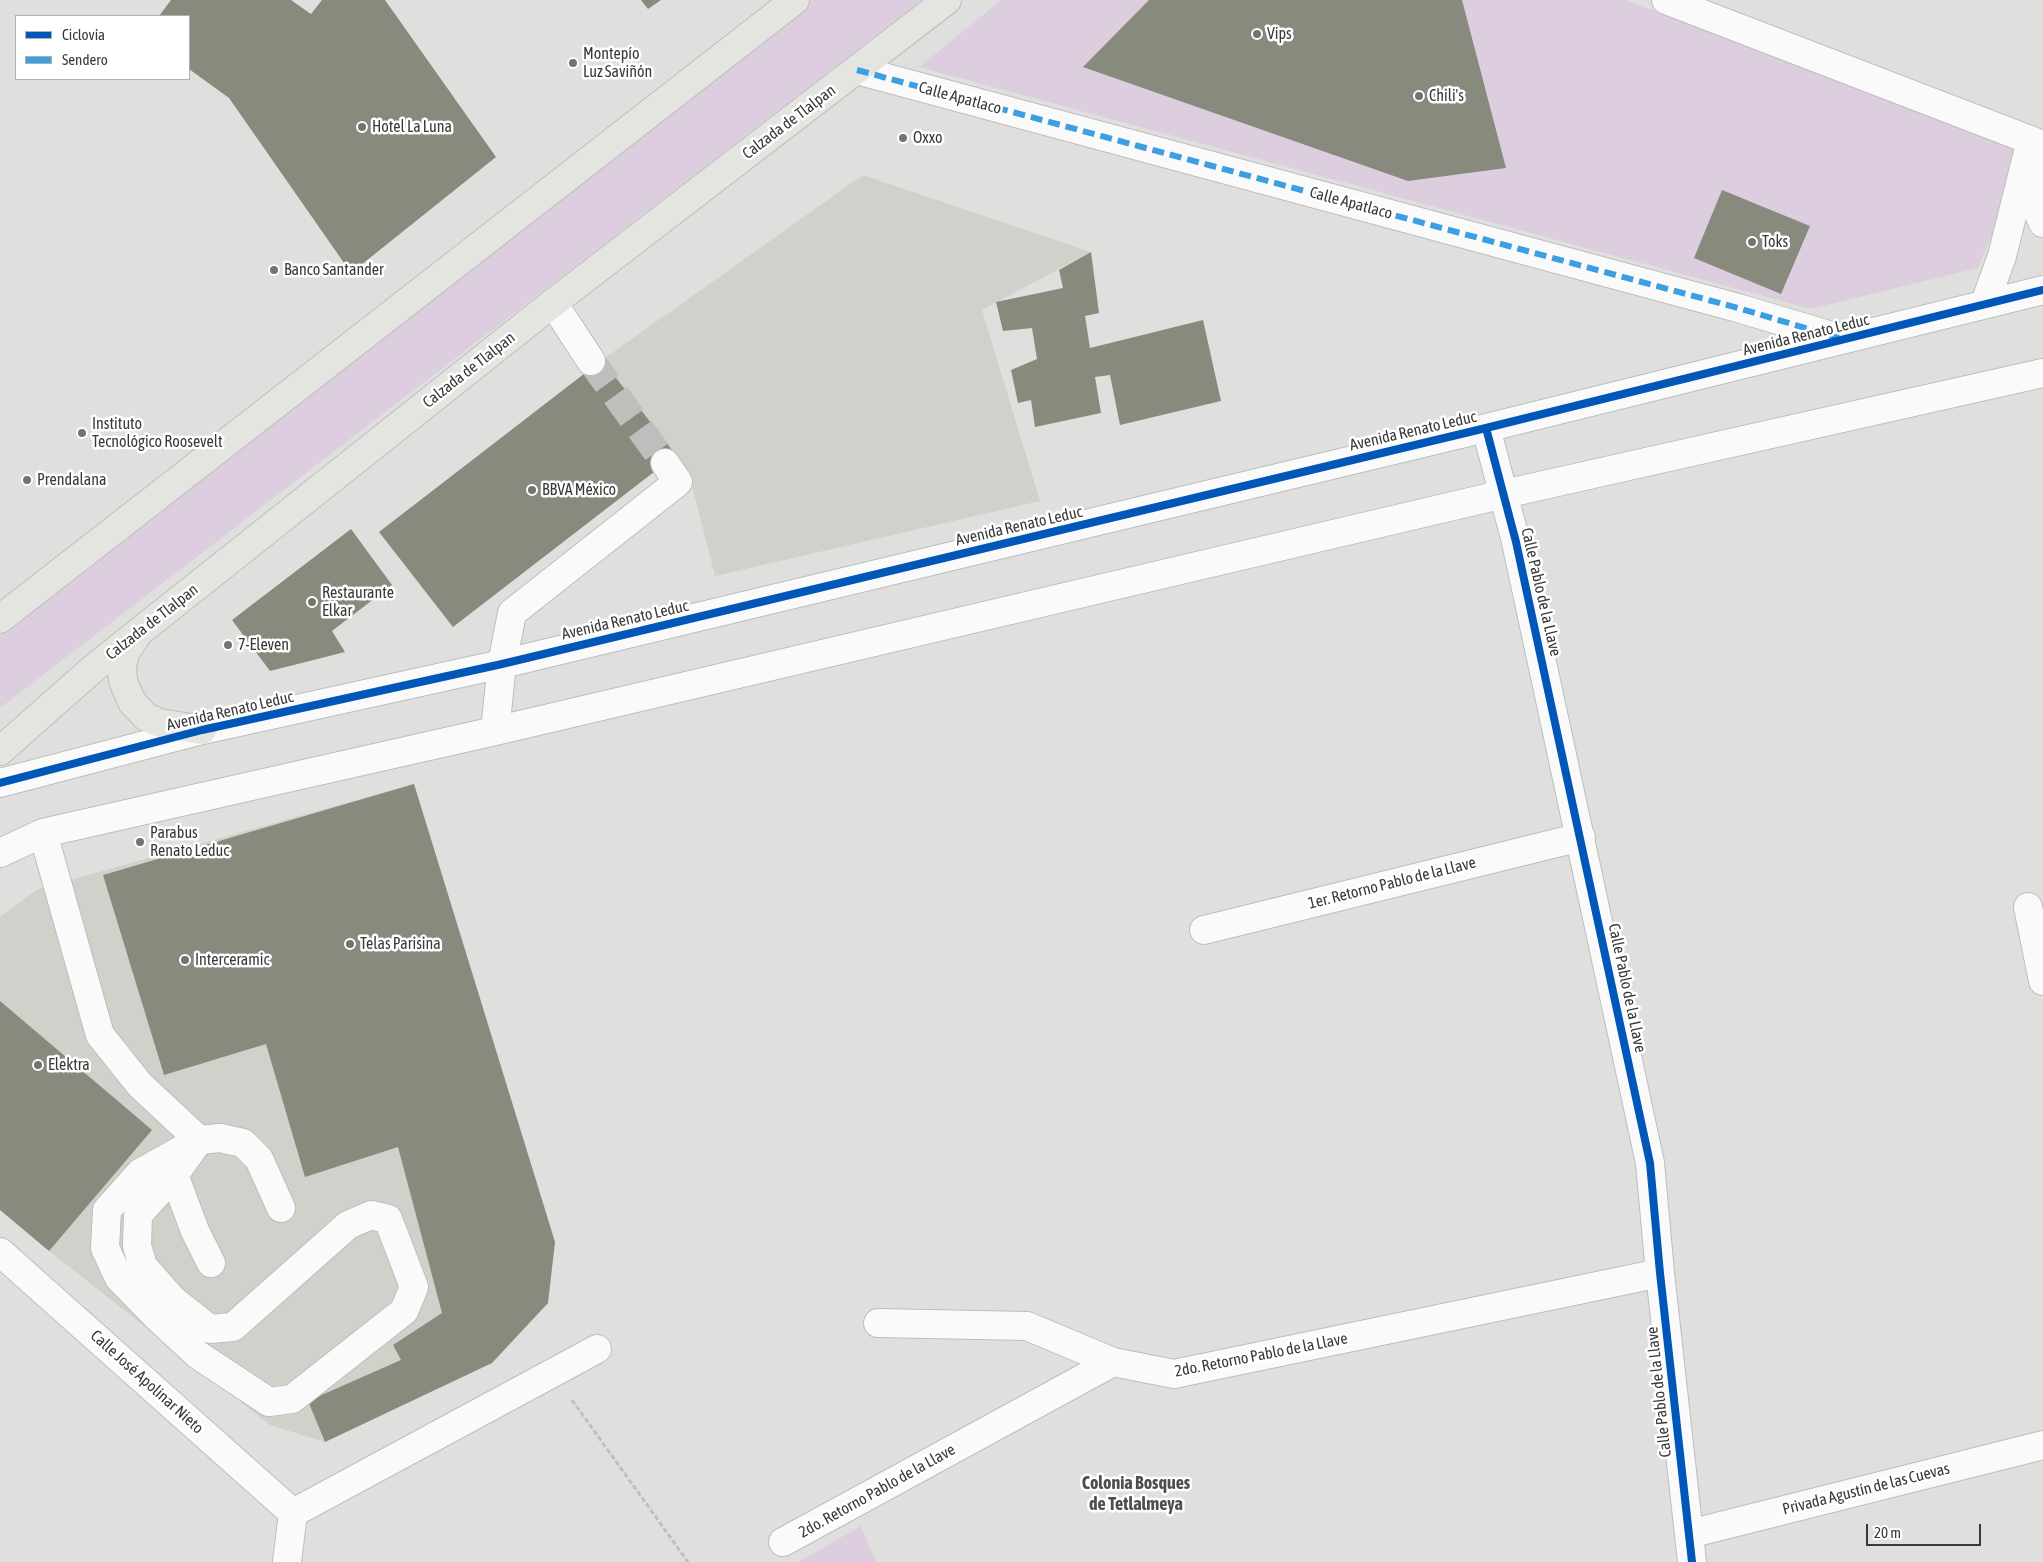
<!DOCTYPE html>
<meta charset="utf-8">
<style>
body{margin:0}
#map{position:relative;width:2043px;height:1562px;overflow:hidden;background:#dfe0de;font-family:"Asap Condensed",sans-serif}
canvas{display:block}
.legend{position:absolute;left:15px;top:15px;width:175px;height:65px;box-sizing:border-box;background:#fff;border:1px solid #b0b0af;margin:0;padding:6px 9px;list-style:none;font-size:15px;color:#393938}
.legend li{display:flex;align-items:center;gap:10px;height:25px}
.legend b{width:25px;border:1px solid #b0b0af}
.scale{position:absolute;left:1866px;top:1524px;width:115px;height:22px;box-sizing:border-box;border:2px solid #393938;border-top:0;padding-left:6px;font-size:15px;line-height:18px;white-space:nowrap;color:#393938;-webkit-text-stroke:4px #fff;paint-order:stroke}
</style>
<div id="map">
<canvas width="2043" height="1562"></canvas>
<ul class="legend">
<li><b style="height:6px;background:#0057b8"></b>Ciclovía</li>
<li><b style="height:6px;background:#3e9ee2"></b>Sendero</li>
</ul>
<div class="scale">20 m</div>
</div>
<script>
const g = document.querySelector('canvas').getContext('2d');
g.lineJoin = 'round';
function fill(path, color) { g.fillStyle = color; g.fill(path, 'evenodd'); }
const poly = rows => new Path2D(rows.map(r => 'M' + r).join(''));
function trace(path, color, width, dash) { g.strokeStyle = color; g.lineWidth = width; g.lineCap = dash ? 'butt' : 'round'; g.setLineDash(dash || []); g.stroke(path); }
function drawText(font, color, halo, rows, align = 'center') {
  g.font = font + ' "Asap Condensed",sans-serif'; g.lineWidth = 5; g.setLineDash([]); g.textBaseline = 'middle'; g.strokeStyle = halo; g.fillStyle = color; for (const [text, x, y, turn = 0] of rows) {
    g.save(); g.translate(x, y); g.rotate((+turn || 0) * Math.PI / 180); g.textAlign = isNaN(turn) ? turn : align; if (halo) g.strokeText(text, 0, 0); g.fillText(text, 0, 0); g.restore();
  }
}
fill(poly([
 [863,175,1091,252,982,310,1040,501,715,576,692,486,602,360],
 [414,784,555,1242,548,1303,492,1363,325,1442,270,1425,49,1251,0,1209,0,917,38,889]
]), '#d0d1cb');
fill(poly([
 [789,0,922,0,0,708,0,634],
 [1001,0,1626,0,2026,151,1978,268,1811,309,919,67],
 [861,1526,876,1562,798,1562]
]), '#ddcedf');
fill(poly([
 [171,0,291,0,311,14,322,0,385,0,496,157,351,273,229,98,189,69,189,16,159,16],
 [641,0,661,0,648,9],
 [1149,0,1462,0,1506,168,1408,181,1083,67],
 [1722,190,1810,226,1781,294,1694,258],
 [1091,252,1099,313,1085,316,1090,348,1203,320,1221,401,1120,425,1110,375,1095,377,1101,413,1035,427,1031,400,1018,403,1011,370,1037,359,1032,328,1003,331,996,302,1063,288,1059,270],
 [602,360,676,455,453,627,379,532],
 [351,529,392,585,332,631,345,652,270,671,232,620],
 [414,784,555,1242,548,1303,492,1363,325,1442,308,1401,401,1360,393,1345,442,1313,398,1147,305,1177,266,1044,164,1075,103,875],
 [0,1001,152,1130,49,1251,0,1210]
]), '#888a7e');
trace(poly([
 [591,361,665,463]
]), '#bebfbd', 28, [28, 14]);
const minor = poly([
 [1666,0,2043,145],
 [857,70,1738,308,1842,339],
 [2042,171,2032,198,2043,223],
 [553,303,591,361],
 [1985,303,2002,256,2031,140],
 [1486,428,1516,542,1650,1163,1660,1273,1692,1562],
 [495,731,502,664,512,613,678,482,665,463],
 [0,783,202,730,502,664,1486,428,2043,290],
 [43,833,100,1035,140,1085,199,1140],
 [0,853,43,833,495,731,1504,494,2043,373],
 [2028,907,2043,981],
 [1204,930,1581,837],
 [199,1140,174,1175,138,1215,137,1246,143,1266,173,1300,210,1329,233,1327,348,1225,371,1215,388,1219,414,1287,404,1311,292,1399,269,1402,198,1355,157,1317,119,1278,105,1248,107,1210,140,1173,199,1140,220,1138,243,1143,259,1159,281,1208],
 [174,1175,195,1231,211,1263],
 [0,1252,293,1513,287,1562],
 [878,1323,1027,1326,1113,1362],
 [293,1513,597,1349],
 [1689,1534,2043,1445],
 [783,1542,1113,1362,1174,1374,1660,1273]
]);
const major = poly([
 [0,619,795,0],
 [137,635,125,653,122,667,123,681,132,702,146,717,160,723,202,730],
 [0,751,95,667,553,303,947,0]
]);
trace(minor, '#bdbebc', 30);
trace(major, '#bdbdbc', 30);
trace(poly([
 [572,1400,688,1562]
]), '#bfc0be', 3, [5, 2.5]);
trace(minor, '#fafafa', 28);
trace(major, '#e4e5e0', 28);
trace(poly([
 [857,70,1738,308,1839,338]
]), '#3e9ee2', 6, [12, 6]);
trace(poly([
 [1486,428,1516,542,1650,1163,1660,1273,1692,1562],
 [0,783,202,730,502,664,1486,428,2043,290]
]), '#0057b8', 8);
for (const [x, y, r, color] of [
 [1257,34,5,"#737372"],
 [573,63,5,"#737372"],
 [1419,96,5,"#737372"],
 [362,127,5,"#737372"],
 [903,138,5,"#737372"],
 [1752,242,5,"#737372"],
 [274,270,5,"#737372"],
 [82,433,5,"#737372"],
 [27,480,5,"#737372"],
 [532,490,5,"#737372"],
 [312,602,5,"#737372"],
 [228,645,5,"#737372"],
 [140,842,5,"#737372"],
 [350,944,5,"#737372"],
 [185,960,5,"#737372"],
 [38,1065,5,"#737372"]
]) { const dot = new Path2D(); dot.arc(x, y, r, 0, 2 * Math.PI); g.fillStyle = color; g.fill(dot); trace(dot, '#fff', 2); }
drawText('16px', '#393938', '#fff', [
 ["Vips",1267,34],
 ["Montepío",583,54],
 ["Luz Saviñón",583,72],
 ["Chili's",1429,96],
 ["Hotel La Luna",372,127],
 ["Oxxo",913,138],
 ["Toks",1762,242],
 ["Banco Santander",284,270],
 ["Instituto",92,424],
 ["Tecnológico Roosevelt",92,442],
 ["Prendalana",37,480],
 ["BBVA México",542,490],
 ["Restaurante",322,593],
 ["Elkar",322,611],
 ["7-Eleven",238,645],
 ["Parabus",150,833],
 ["Renato Leduc",150,851],
 ["Telas Parisina",360,944],
 ["Interceramic",195,960],
 ["Elektra",48,1065]
], 'left');
drawText('16px', '#393938', '#fff', [
 ["Calle Apatlaco",960,98,15],
 ["Calzada de Tlalpan",789,122,-37],
 ["Calle Apatlaco",1351,203,15],
 ["Avenida Renato Leduc",1806,335,-14],
 ["Calzada de Tlalpan",469,370,-38],
 ["Avenida Renato Leduc",1413,431,-13],
 ["Avenida Renato Leduc",1019,526,-13],
 ["Calle Pablo de la Llave",1541,592,77],
 ["Avenida Renato Leduc",625,620,-13],
 ["Calzada de Tlalpan",152,622,-38],
 ["Avenida Renato Leduc",230,711,-13],
 ["1er. Retorno Pablo de la Llave",1392,883,-14],
 ["Calle Pablo de la Llave",1627,988,78],
 ["2do. Retorno Pablo de la Llave",1261,1355,-11],
 ["Calle José Apolinar Nieto",147,1382,42],
 ["Calle Pablo de la Llave",1659,1392,-96],
 ["Privada Agustín de las Cuevas",1866,1489,-14],
 ["2do. Retorno Pablo de la Llave",877,1491,-29]
]);
drawText('bold 18px', '#4e4e4b', '#fff', [
 ["Colonia Bosques",1136,1483],
 ["de Tetlalmeya",1136,1504]
]);
</script>
